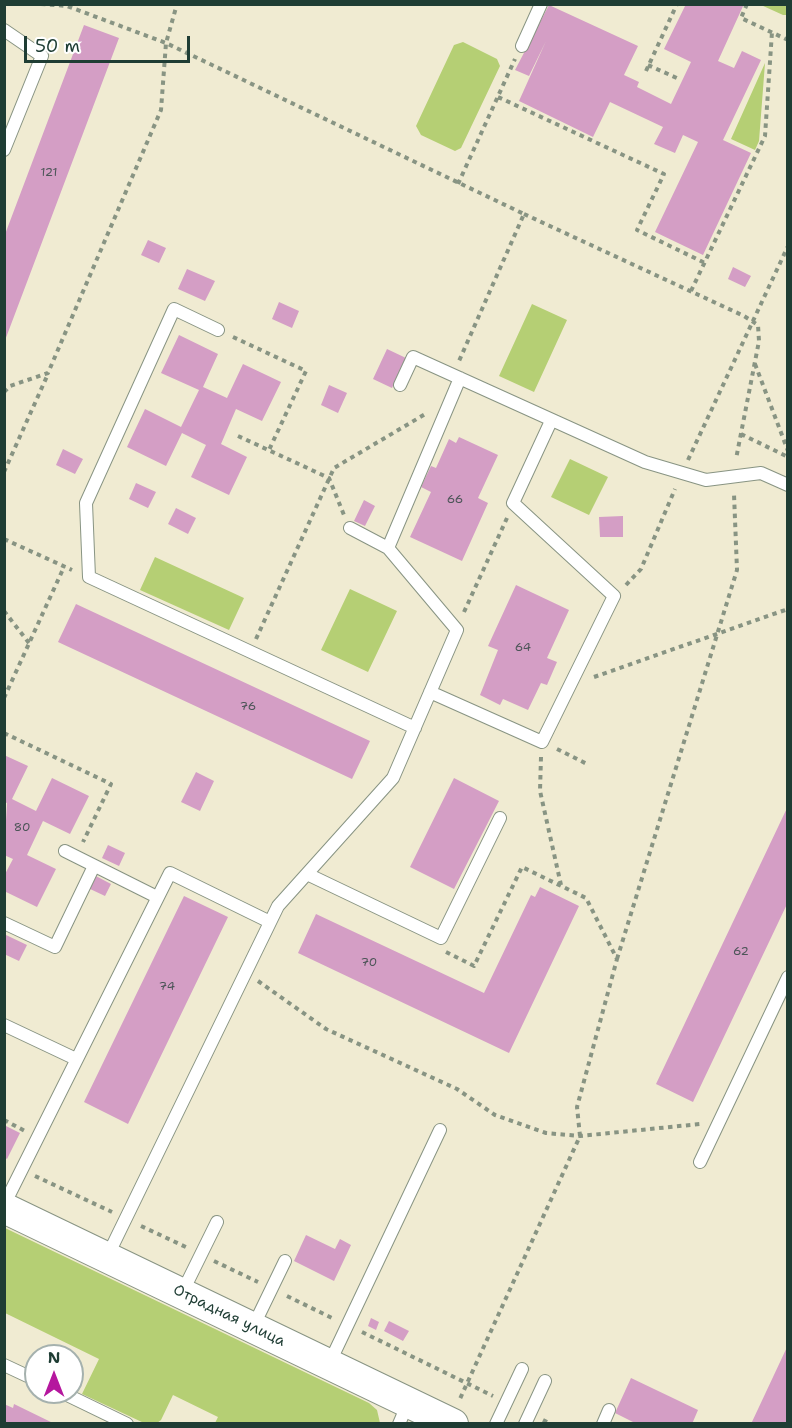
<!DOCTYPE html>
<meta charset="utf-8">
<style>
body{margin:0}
#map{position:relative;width:792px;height:1428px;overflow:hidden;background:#f0ebd2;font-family:"Shantell Sans",sans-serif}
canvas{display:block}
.frame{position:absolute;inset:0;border:6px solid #1f3d34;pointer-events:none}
.north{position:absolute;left:24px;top:1344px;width:60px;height:60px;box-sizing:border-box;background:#fff;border:2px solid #a5b1ae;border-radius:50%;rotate:0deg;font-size:16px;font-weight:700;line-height:24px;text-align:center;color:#1f3d34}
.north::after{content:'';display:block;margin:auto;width:21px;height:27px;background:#b5179e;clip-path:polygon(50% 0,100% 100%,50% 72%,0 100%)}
.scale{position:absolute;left:24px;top:36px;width:166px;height:27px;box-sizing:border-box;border:3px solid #1f3d34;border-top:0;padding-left:8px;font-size:18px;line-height:21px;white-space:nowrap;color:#1f3d34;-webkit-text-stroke:4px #fff;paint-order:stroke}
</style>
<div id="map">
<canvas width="792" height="1428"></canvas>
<div class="frame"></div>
<div class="north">N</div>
<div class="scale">50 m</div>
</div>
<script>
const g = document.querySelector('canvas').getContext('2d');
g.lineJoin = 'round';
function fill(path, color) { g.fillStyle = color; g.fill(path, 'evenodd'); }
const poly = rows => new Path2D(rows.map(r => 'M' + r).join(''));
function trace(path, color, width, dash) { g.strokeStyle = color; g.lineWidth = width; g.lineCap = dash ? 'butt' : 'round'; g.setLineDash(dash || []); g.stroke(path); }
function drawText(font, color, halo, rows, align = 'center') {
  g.font = font + ' "Shantell Sans",sans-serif'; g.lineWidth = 5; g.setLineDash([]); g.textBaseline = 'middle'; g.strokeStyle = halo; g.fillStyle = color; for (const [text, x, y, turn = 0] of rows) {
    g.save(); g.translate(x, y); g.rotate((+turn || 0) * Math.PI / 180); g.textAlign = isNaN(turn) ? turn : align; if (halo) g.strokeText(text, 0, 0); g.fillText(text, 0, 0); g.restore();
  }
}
fill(poly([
 [761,5,787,5,787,15,783,15],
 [463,42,497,59,500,66,461,148,455,151,421,135,416,126,454,45],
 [765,63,759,141,755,150,731,139],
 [532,304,567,320,534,392,499,376],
 [570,459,608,477,589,515,551,497],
 [155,557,244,598,229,630,140,590],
 [350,589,397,611,368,672,321,650],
 [5,1228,369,1403,377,1410,380,1423,215,1423,218,1417,173,1395,161,1420,157,1423,144,1423,82,1394,99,1359,5,1313]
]), '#b5cf74');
fill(poly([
 [686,4,744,4,718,61,734,68,742,51,761,60,723,140,751,153,703,255,655,232,698,142,683,135,675,153,654,144,663,127,610,102,593,137,519,101,546,41,529,76,515,70,549,5,638,46,624,75,639,82,637,87,671,104,691,62,664,49],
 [84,25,119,38,4,343,4,237],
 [148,240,166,248,159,263,141,255],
 [733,267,751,276,745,287,728,279],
 [187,269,215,281,205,301,178,289],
 [279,302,299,311,292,328,272,319],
 [179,335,218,354,203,387,227,398,243,364,281,382,262,421,236,409,221,444,247,457,229,495,191,477,206,445,182,433,166,466,127,447,145,409,181,427,199,390,161,373],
 [387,349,406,358,392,388,373,379],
 [329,385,347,393,338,413,321,405],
 [459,437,498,455,478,498,488,503,462,561,410,537,431,492,421,487,431,466,436,468,449,439,456,443],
 [63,449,83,459,75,474,56,465],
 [136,483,156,492,148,508,129,499],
 [364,500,375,506,365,526,354,521],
 [176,508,196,518,188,534,168,524],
 [623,516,623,537,600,537,599,517],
 [516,585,569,610,547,658,557,662,547,685,541,683,528,710,503,699,500,705,480,695,498,650,488,646],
 [76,604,370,741,352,779,58,642],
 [4,755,28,766,12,799,36,811,52,778,89,796,70,834,43,821,27,855,56,869,37,907,4,891,4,876,13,859,4,855,7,803,4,802],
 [196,772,214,781,200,811,181,802],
 [454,778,499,801,454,889,410,867],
 [788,806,788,902,693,1102,656,1084],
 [108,845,125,853,119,866,102,858],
 [94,875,111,884,105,896,88,888],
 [540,887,579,906,509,1053,298,953,316,914,484,993,531,895,535,897],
 [184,896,228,917,128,1124,84,1102],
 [6,935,27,945,19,961,4,954],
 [4,1125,20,1133,7,1159,4,1157],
 [306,1235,335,1249,340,1239,351,1245,334,1281,294,1261],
 [371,1318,379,1322,376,1330,368,1326],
 [389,1321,409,1331,403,1341,384,1331],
 [788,1345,788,1424,751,1424],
 [631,1378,698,1410,692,1424,637,1424,615,1413],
 [4,1404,13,1408,14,1404,55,1424,4,1424]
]), '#d49ec5');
const service = poly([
 [4,30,42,56,4,150],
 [522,46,541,4],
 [218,330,174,309,86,503,89,577,415,728],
 [400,385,413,357,645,462,706,480,761,473,788,485],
 [350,528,388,548],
 [430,692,542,742,614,596,513,503,551,421],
 [65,851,157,897],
 [307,874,441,938,500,818],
 [4,923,55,947,94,866],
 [4,1025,76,1059],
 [700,1162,788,977],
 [4,1205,170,873,270,922],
 [107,1257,278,906,393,778,457,630,388,548,460,378],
 [182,1293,217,1222],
 [253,1327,285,1261],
 [329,1364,440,1130],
 [4,1365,36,1380],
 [61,1392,127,1424],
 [399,1424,408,1403],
 [496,1424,522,1369],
 [525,1424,545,1381],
 [603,1424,609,1410]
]);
const tertiary = poly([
 [4,1208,453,1424]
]);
trace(service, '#889483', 14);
trace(tertiary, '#889483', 32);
trace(poly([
 [41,4,67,6,166,43,524,214,459,361],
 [747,4,741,18,788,40],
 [648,65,679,79],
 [646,71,677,4],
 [498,97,664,174,637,230,705,263],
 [458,184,515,59],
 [524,214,744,316,758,325,759,341,736,459],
 [691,291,765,136,772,32],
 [233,337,306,371,269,450],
 [755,364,788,451],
 [4,392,10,386,48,373,161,110,166,43,177,4],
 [741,434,788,457],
 [238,436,329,478,344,515],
 [688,460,788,246],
 [4,472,48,374],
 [4,539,72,570],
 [626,585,641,569,675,489],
 [4,611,29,643],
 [464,612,507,518],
 [256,639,334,468,427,413],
 [594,677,788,609],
 [4,698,64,567],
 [4,733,111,784,83,842],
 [557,749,589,765],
 [541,757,540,791,561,885],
 [446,952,474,966,522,867,586,898,617,959,577,1107,580,1136,459,1401],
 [617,959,737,570,734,494],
 [258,981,326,1029,457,1089,495,1115,546,1133,580,1136,700,1124],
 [4,1120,25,1131],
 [35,1176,112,1212],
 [141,1226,188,1248],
 [214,1261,258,1282],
 [287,1296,334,1319],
 [362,1332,493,1396],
 [543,1420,551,1424]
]), '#889483', 4, [4.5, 4.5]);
trace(service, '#fff', 12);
trace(tertiary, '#fff', 30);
drawText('12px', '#4c5558', null, [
 ["121",49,173],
 ["66",455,500],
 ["64",523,648],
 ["76",248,707],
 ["80",22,828],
 ["62",741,952],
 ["70",369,963],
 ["74",167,987]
]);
drawText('15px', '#1f3d34', '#fff', [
 ["Отрадная улица",229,1316,26]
]);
</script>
